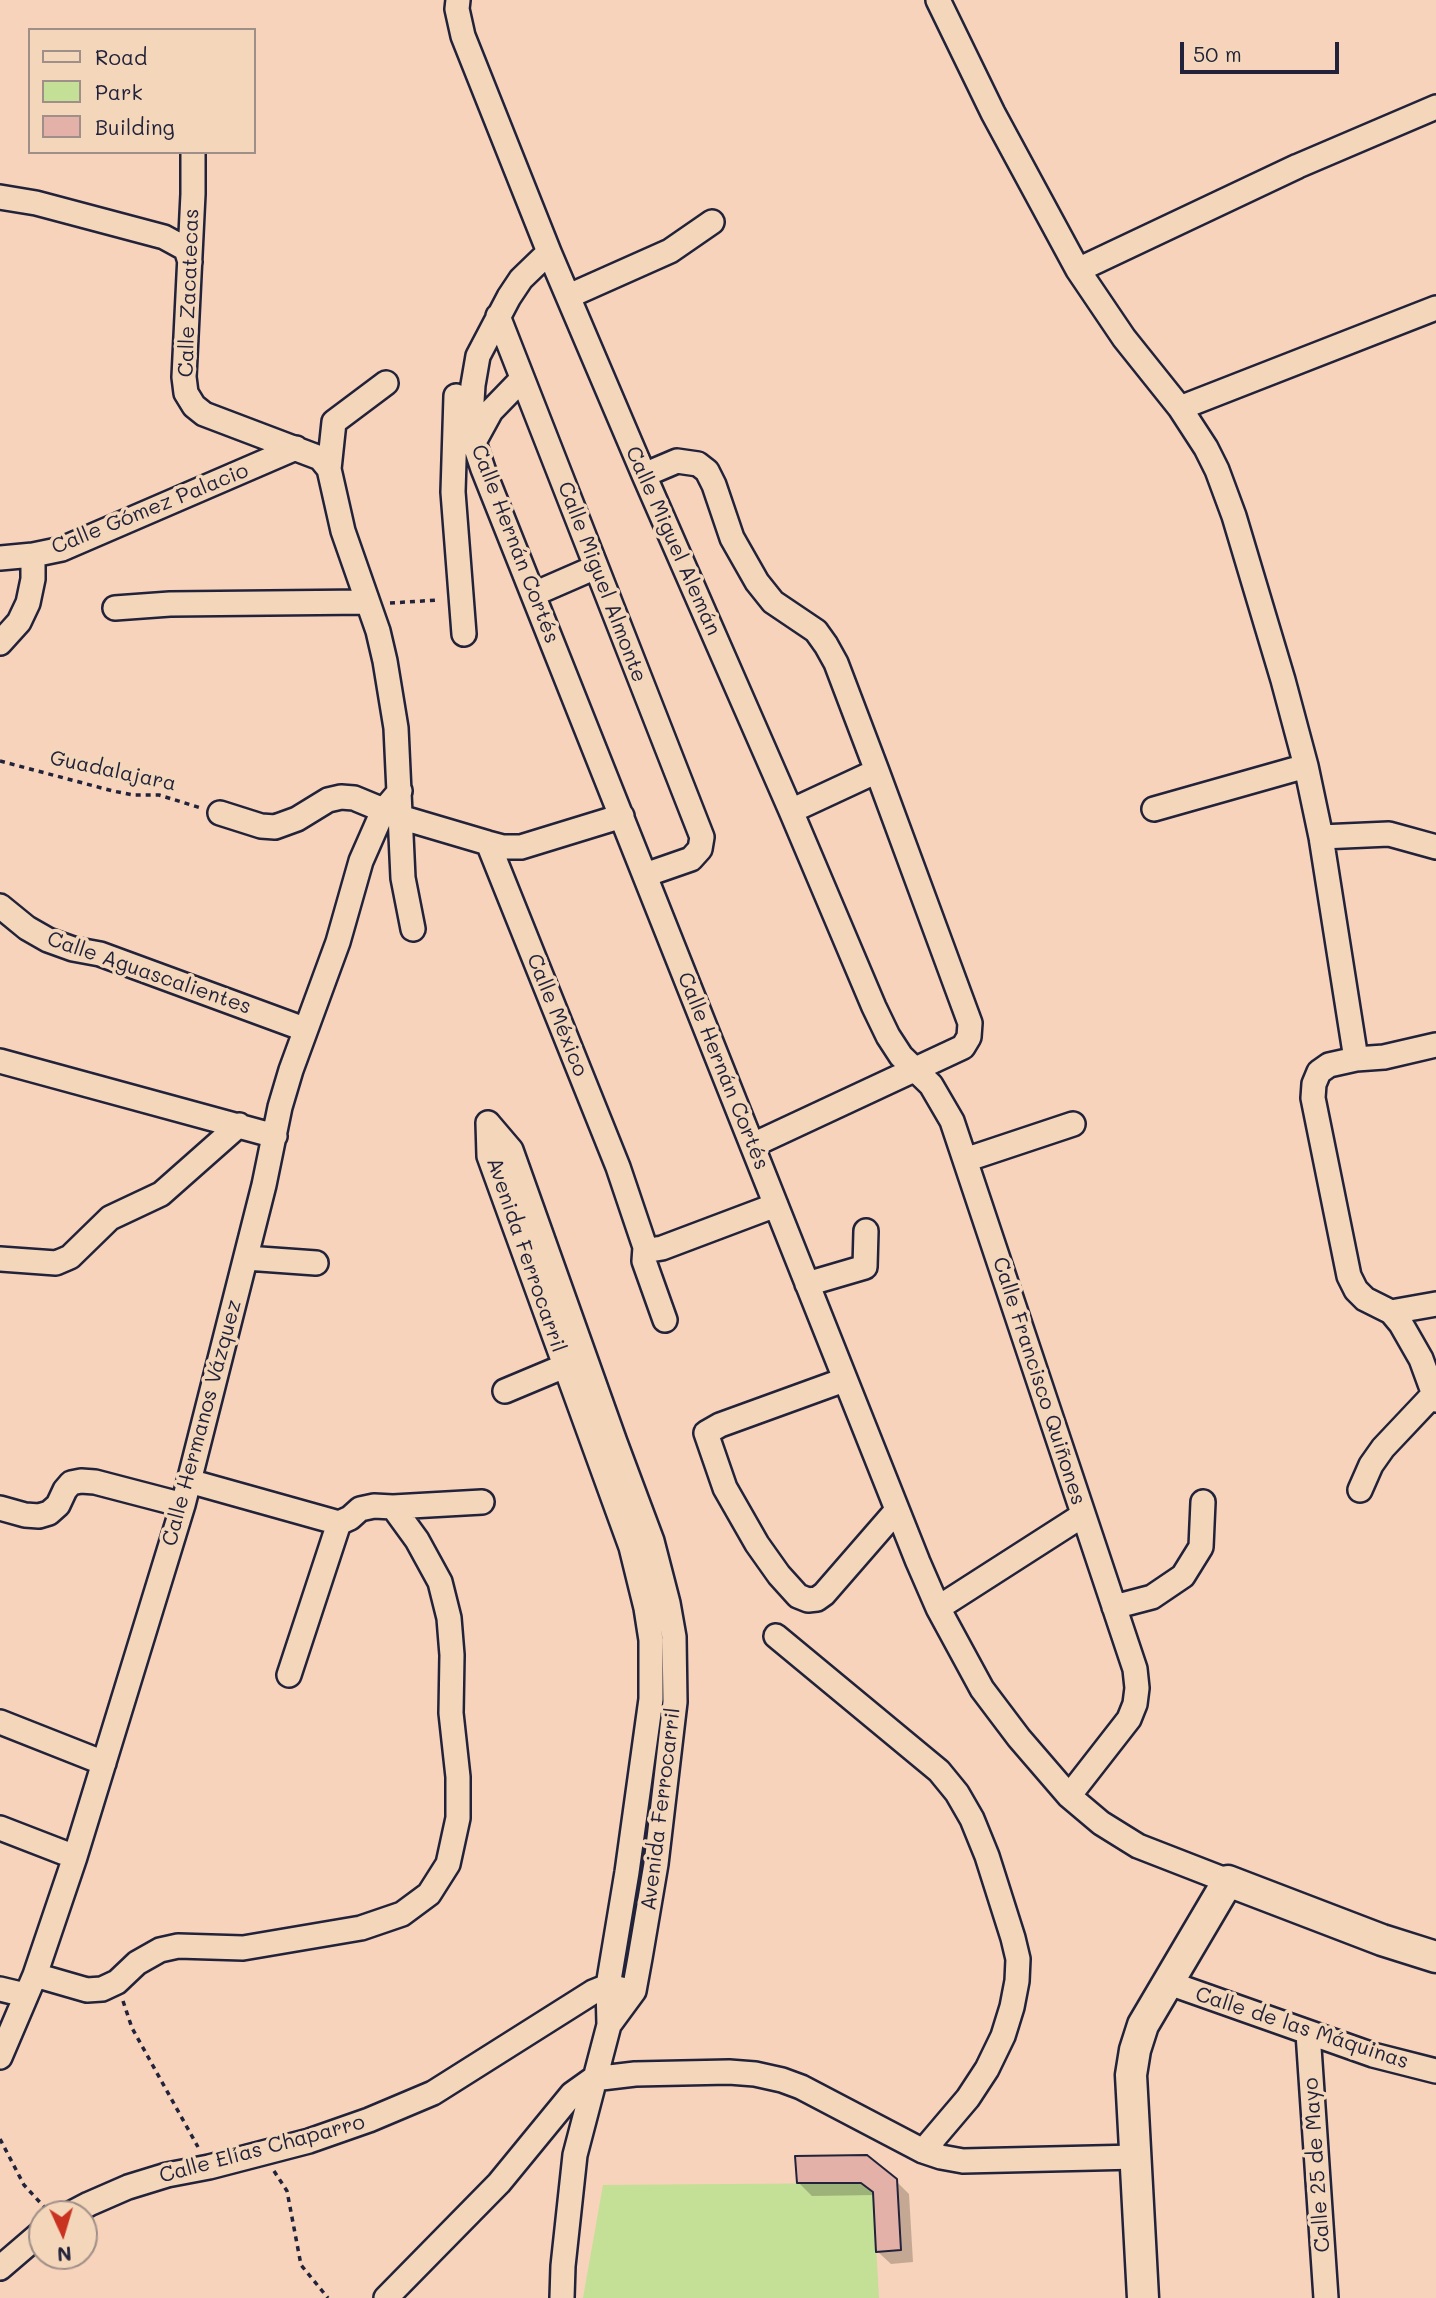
<!DOCTYPE html>
<meta charset="utf-8">
<style>
body{margin:0}
#map{position:relative;width:1436px;height:2298px;overflow:hidden;background:#f6d3ba;font-family:Mali,sans-serif}
canvas{display:block}
.legend{position:absolute;left:28px;top:28px;width:228px;height:126px;box-sizing:border-box;background:#f4d7bb;border:2px solid #a08f88;margin:0;padding:9px 12px;list-style:none;font-size:21px;color:#22223b}
.legend li{display:flex;align-items:center;gap:14px;height:35px}
.legend b{width:35px;border:2px solid #a08f88}
.north{position:absolute;left:28px;top:2200px;width:70px;height:70px;box-sizing:border-box;background:#f4d7bb;border:2px solid #a08f88;border-radius:50%;rotate:176deg;font-size:19px;font-weight:700;line-height:28px;text-align:center;color:#22223b}
.north::after{content:'';display:block;margin:auto;width:24px;height:32px;background:#c8321e;clip-path:polygon(50% 0,100% 100%,50% 72%,0 100%)}
.scale{position:absolute;left:1180px;top:42px;width:159px;height:32px;box-sizing:border-box;border:4px solid #22223b;border-top:0;padding-left:9px;font-size:21px;line-height:24px;white-space:nowrap;color:#22223b;-webkit-text-stroke:5px #f4d7bb;paint-order:stroke}
</style>
<div id="map">
<canvas width="1436" height="2298"></canvas>
<ul class="legend">
<li><b style="height:9px;background:#f4d7bb"></b>Road</li>
<li><b style="height:19px;background:#c4df96"></b>Park</li>
<li><b style="height:19px;background:#e4b1a8"></b>Building</li>
</ul>
<div class="north">N</div>
<div class="scale">50 m</div>
</div>
<script>
const g = document.querySelector('canvas').getContext('2d');
g.lineJoin = 'round';
function fill(path, color) { g.fillStyle = color; g.fill(path, 'evenodd'); }
const poly = rows => new Path2D(rows.map(r => 'M' + r).join(''));
function trace(path, color, width, dash) { g.strokeStyle = color; g.lineWidth = width; g.lineCap = dash ? 'butt' : 'round'; g.setLineDash(dash || []); g.stroke(path); }
function drawText(font, color, halo, rows, align = 'center') {
  g.font = font + ' Mali,sans-serif'; g.lineWidth = 7; g.setLineDash([]); g.textBaseline = 'middle'; g.strokeStyle = halo; g.fillStyle = color; for (const [text, x, y, turn = 0] of rows) {
    g.save(); g.translate(x, y); g.rotate((+turn || 0) * Math.PI / 180); g.textAlign = isNaN(turn) ? turn : align; if (halo) g.strokeText(text, 0, 0); g.fillText(text, 0, 0); g.restore();
  }
}
fill(poly([
 [861,2183,873,2192,879,2298,583,2298,603,2185]
]), '#c4df96');
fill(poly([
 [896,2181,909,2194,913,2262,891,2264,878,2252,875,2195,812,2196,799,2183]
]), '#0003');
const building = poly([
 [867,2155,897,2179,901,2250,876,2252,873,2192,861,2183,797,2183,795,2156,867,2155]
]);
fill(building, '#e4b1a8');
trace(building, '#22223b', 2);
const minor = poly([
 [458,0,457,9,463,36,549,252,644,475,791,811,874,1007,888,1036,901,1056,931,1085,952,1121,1135,1669,1137,1688,1135,1704,1129,1719,1069,1796],
 [938,0,993,113,1078,270,1124,338,1180,408,1206,448,1217,470,1234,516,1283,680,1306,766,1321,837,1356,1059],
 [193,152,193,194,184,377,186,393,194,406,204,414,320,458,329,469],
 [0,197,36,203,164,237,186,249,190,262],
 [549,252,521,279,509,297,478,356,473,385,471,417,474,442,483,469,918,1562,938,1608,982,1689,1019,1738,1069,1796,1101,1823,1138,1846,1228,1881],
 [1078,270,1298,166,1436,107],
 [569,296,670,251,712,222],
 [498,316,702,837,700,849,691,859,645,875],
 [386,383,334,422,329,469,343,531,378,631,385,661,396,728,403,878,413,929],
 [456,396,453,492,464,634],
 [1180,408,1436,308],
 [474,442,491,411,522,379],
 [644,475,677,461,698,464,707,471,714,485,732,538,757,582,773,602,816,631,826,645,836,663,877,771,970,1023,969,1037,963,1047,753,1145],
 [0,558,33,555,62,549,296,448],
 [534,594,596,567],
 [115,608,170,604,367,602],
 [0,643,19,622,28,603,33,579,33,555],
 [1154,809,1306,766],
 [791,811,877,771],
 [220,813,261,826,275,827,297,819,328,800,341,797,354,798,400,817,488,843,503,847,521,847,622,816],
 [1321,837,1389,834,1436,847],
 [488,843,618,1167,645,1247,644,1261,665,1320],
 [0,906,27,928,48,940,73,949,100,954,304,1029],
 [1436,1045,1384,1057,1356,1059,1329,1065,1319,1072,1314,1084,1313,1098,1349,1276,1356,1290,1365,1299,1391,1312,1401,1324,1421,1359,1436,1400],
 [0,1061,275,1136],
 [488,1123,489,1156,631,1547,646,1608,651,1640,651,1699,627,1872,608,1986,609,2025,575,2155,563,2266,562,2298],
 [488,1123,511,1150,615,1442,652,1541,668,1603,674,1637,675,1702,656,1864,640,1958,634,1991,609,2025],
 [965,1160,1073,1124],
 [645,1247,650,1250,662,1248,776,1205],
 [246,1258,316,1263],
 [0,1259,56,1263,70,1257,110,1218,161,1194,239,1125],
 [807,1284,865,1267,866,1231],
 [1391,1312,1436,1304],
 [844,1380,720,1425,706,1433,725,1488,757,1544,779,1575,798,1596,808,1600,817,1599,824,1594,897,1510],
 [505,1391,579,1360],
 [189,1481,339,1523,350,1518,360,1509,374,1506,393,1507,482,1502],
 [1360,1490,1371,1465,1383,1448,1433,1395],
 [0,1508,25,1515,39,1516,49,1513,58,1505,65,1490,71,1483,81,1481,95,1482,183,1505],
 [1114,1607,1152,1597,1183,1576,1201,1547,1203,1502],
 [938,1608,1083,1515],
 [776,1636,939,1771,957,1793,972,1819,987,1856,1013,1938,1018,1959,1017,1981,1012,2007,1003,2036,987,2069,968,2098,923,2151],
 [289,1675,339,1523],
 [0,1722,104,1763],
 [0,1828,75,1857],
 [35,1975,87,1990,102,1989,117,1982,137,1963,160,1950,178,1946,243,1948,361,1928,402,1914,429,1894,448,1864,458,1818,458,1777,451,1713,452,1655,449,1618,440,1582,417,1540,393,1507],
 [1169,1983,1373,2055,1436,2071],
 [0,1989,25,1995],
 [1308,2033,1326,2298],
 [0,2057,35,1975,75,1857,183,1505,264,1185,280,1107,291,1070,338,942,361,861,383,811,400,791],
 [70,2214,89,2204,128,2187,167,2175,209,2167,309,2141,369,2120,433,2093,593,1992,608,1986,621,1989],
 [0,2268,42,2232],
 [386,2298,499,2183,572,2094,593,2079,635,2074,729,2072,755,2074,782,2080,801,2087,923,2151,941,2157,963,2161,1137,2157]
]);
const tertiary = poly([
 [1143,2298,1131,2075,1135,2050,1143,2025,1228,1881,1382,1940,1436,1957]
]);
trace(minor, '#22223b', 28);
trace(tertiary, '#22223b', 35);
trace(poly([
 [390,603,439,600],
 [0,761,113,791,133,795,159,795,201,808],
 [123,2001,132,2028,198,2147],
 [0,2139,24,2185,47,2210],
 [274,2171,287,2191,301,2265,328,2298]
]), '#22223b', 3.5, [5, 5]);
trace(minor, '#f4d7bb', 23);
trace(tertiary, '#f4d7bb', 30);
drawText('21px', '#22223b', '#f4d7bb', [
 ["Calle Zacatecas",189,293,-88],
 ["Calle Gómez Palacio",150,509,-22],
 ["Calle Miguel Alemán",673,541,66],
 ["Calle Hernán Cortés",515,544,69],
 ["Calle Miguel Almonte",602,582,69],
 ["Guadalajara",113,771,12],
 ["Calle Aguascalientes",149,973,19],
 ["Calle México",557,1015,68],
 ["Calle Hernán Cortés",723,1071,68],
 ["Avenida Ferrocarril",526,1255,71],
 ["Calle Francisco Quiñones",1039,1381,72],
 ["Calle Hermanos Vázquez",202,1423,-75],
 ["Avenida Ferrocarril",661,1809,-83],
 ["Calle de las Máquinas",1302,2028,18],
 ["Calle Elías Chaparro",262,2149,-15],
 ["Calle 25 de Mayo",1317,2165,-94]
]);
</script>
